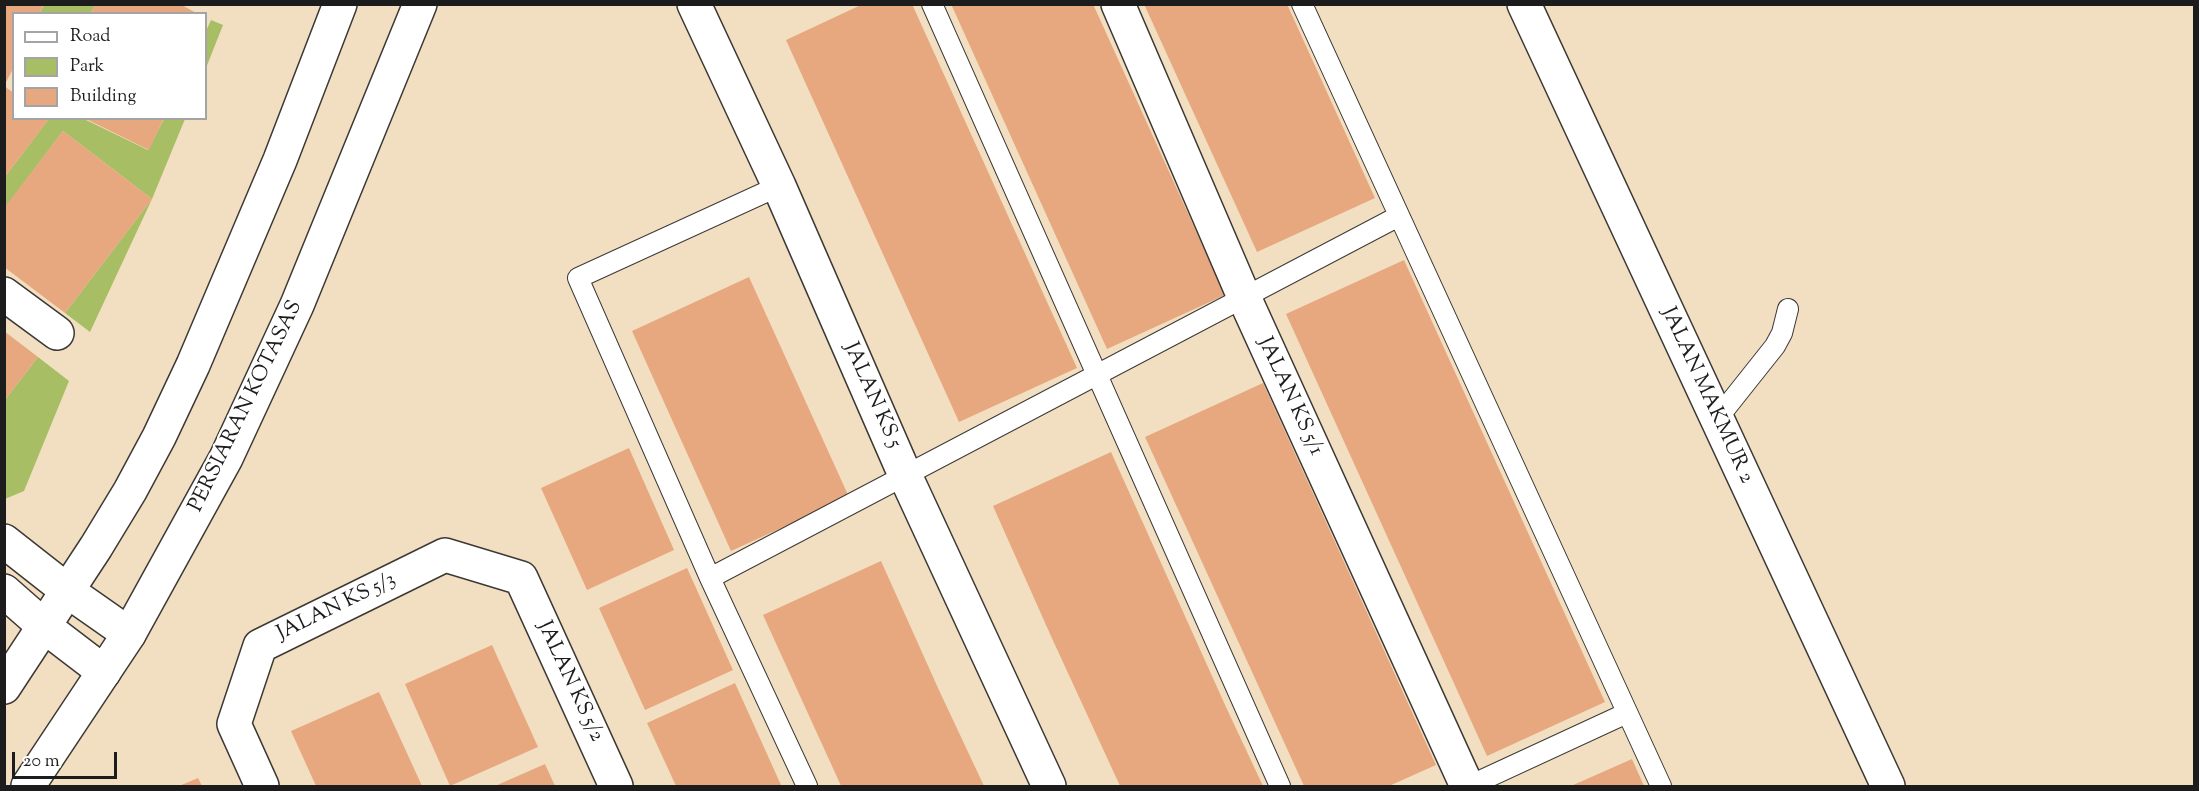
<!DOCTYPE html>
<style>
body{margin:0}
#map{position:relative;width:2199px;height:791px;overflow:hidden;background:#f2dfc1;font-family:"Sorts Mill Goudy",serif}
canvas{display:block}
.frame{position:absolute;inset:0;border:6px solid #1c1c1c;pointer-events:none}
.legend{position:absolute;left:12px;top:12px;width:195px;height:108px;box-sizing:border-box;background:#fff;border:2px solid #a4a4a4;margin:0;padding:8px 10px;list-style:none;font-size:18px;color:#1c1c1c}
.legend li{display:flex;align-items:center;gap:12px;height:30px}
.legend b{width:30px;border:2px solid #a4a4a4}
.scale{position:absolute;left:12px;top:752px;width:105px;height:27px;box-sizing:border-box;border:3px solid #1c1c1c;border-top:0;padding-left:8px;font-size:18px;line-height:21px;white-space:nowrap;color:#1c1c1c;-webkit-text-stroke:4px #fff;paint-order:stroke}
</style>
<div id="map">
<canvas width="2199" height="791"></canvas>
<div class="frame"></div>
<ul class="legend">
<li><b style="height:8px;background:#fff"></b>Road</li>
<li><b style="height:16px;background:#a7be64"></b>Park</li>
<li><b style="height:16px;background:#e7a87f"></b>Building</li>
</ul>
<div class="scale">20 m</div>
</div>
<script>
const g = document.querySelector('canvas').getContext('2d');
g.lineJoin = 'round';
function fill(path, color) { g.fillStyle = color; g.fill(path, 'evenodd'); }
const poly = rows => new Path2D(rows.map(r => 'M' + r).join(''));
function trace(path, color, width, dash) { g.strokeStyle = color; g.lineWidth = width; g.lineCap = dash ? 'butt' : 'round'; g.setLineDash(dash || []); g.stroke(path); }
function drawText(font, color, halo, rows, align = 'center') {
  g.font = font + ' "Sorts Mill Goudy",serif'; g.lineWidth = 4.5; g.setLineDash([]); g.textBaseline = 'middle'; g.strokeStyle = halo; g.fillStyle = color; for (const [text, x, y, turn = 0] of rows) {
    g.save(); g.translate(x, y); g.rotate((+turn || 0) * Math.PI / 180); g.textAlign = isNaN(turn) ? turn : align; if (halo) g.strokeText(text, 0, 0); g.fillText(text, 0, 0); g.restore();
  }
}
fill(poly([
 [44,5,95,5,91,13,39,14],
 [211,20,223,25,206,68,206,31],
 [47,119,84,119,148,150,164,119,185,119,152,199,90,332,65,313,152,199,63,131,5,208,4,178,48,120],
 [38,357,69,381,24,491,5,499,4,401]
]), '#a7be64');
fill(poly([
 [4,4,44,4,39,14,14,14,14,67,4,86],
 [95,4,180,4,198,14,91,14],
 [863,4,912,4,1077,368,959,422,786,40],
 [951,4,1093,4,1225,295,1107,349],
 [1144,4,1287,4,1375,198,1257,252],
 [4,86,14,93,14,118,49,119,4,178],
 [84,118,164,118,149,150],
 [63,131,152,199,65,313,4,267,4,208],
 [1404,260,1605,702,1487,756,1286,314],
 [749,277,849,497,731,551,632,331],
 [4,331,38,357,4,401],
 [1263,383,1436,765,1389,786,1304,786,1145,437],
 [629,448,674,550,587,590,541,488],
 [1111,452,1226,707,1263,786,1120,786,1050,634,993,506],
 [881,561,938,688,984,786,841,786,837,777,763,615],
 [687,568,733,670,645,710,599,608],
 [492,645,538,747,450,786,405,684],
 [735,683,781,785,777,786,676,786,647,723],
 [379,692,422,786,316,786,291,731],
 [1632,759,1644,786,1571,786],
 [545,764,555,786,495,786],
 [198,778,202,786,179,786]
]), '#e7a87f');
const service = poly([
 [932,4,1280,786],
 [1302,4,1661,786],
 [779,186,578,278,710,578,807,786],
 [1717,419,1775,346,1782,333,1788,309],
 [710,578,1399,216],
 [1469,786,1627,713]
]);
const minor = poly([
 [694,4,779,186,905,475,1049,786],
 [1118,4,1244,297,1467,786],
 [1524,4,1888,786],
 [4,294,57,333],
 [4,541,69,592,129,634],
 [4,591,45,627,104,672],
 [262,786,234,724,260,646,445,555,521,578,616,786]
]);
const secondary = poly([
 [4,687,96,547,130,491,159,437,193,365,280,160,340,4],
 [28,786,129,634,226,458,297,305,420,4]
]);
trace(service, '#3c3935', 22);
trace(minor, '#3c3935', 36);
trace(secondary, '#3c3935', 36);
trace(service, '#fff', 20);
trace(minor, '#fff', 33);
trace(secondary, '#fff', 33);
drawText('21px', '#1c1c1c', '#fff', [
 ["JALAN KS 5",871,396,66],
 ["JALAN MAKMUR 2",1706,396,65],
 ["JALAN KS 5/1",1289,397,65],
 ["PERSIARAN KOTASAS",247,407,-64],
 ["JALAN KS 5/3",337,608,-26],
 ["JALAN KS 5/2",569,682,65]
]);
</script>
